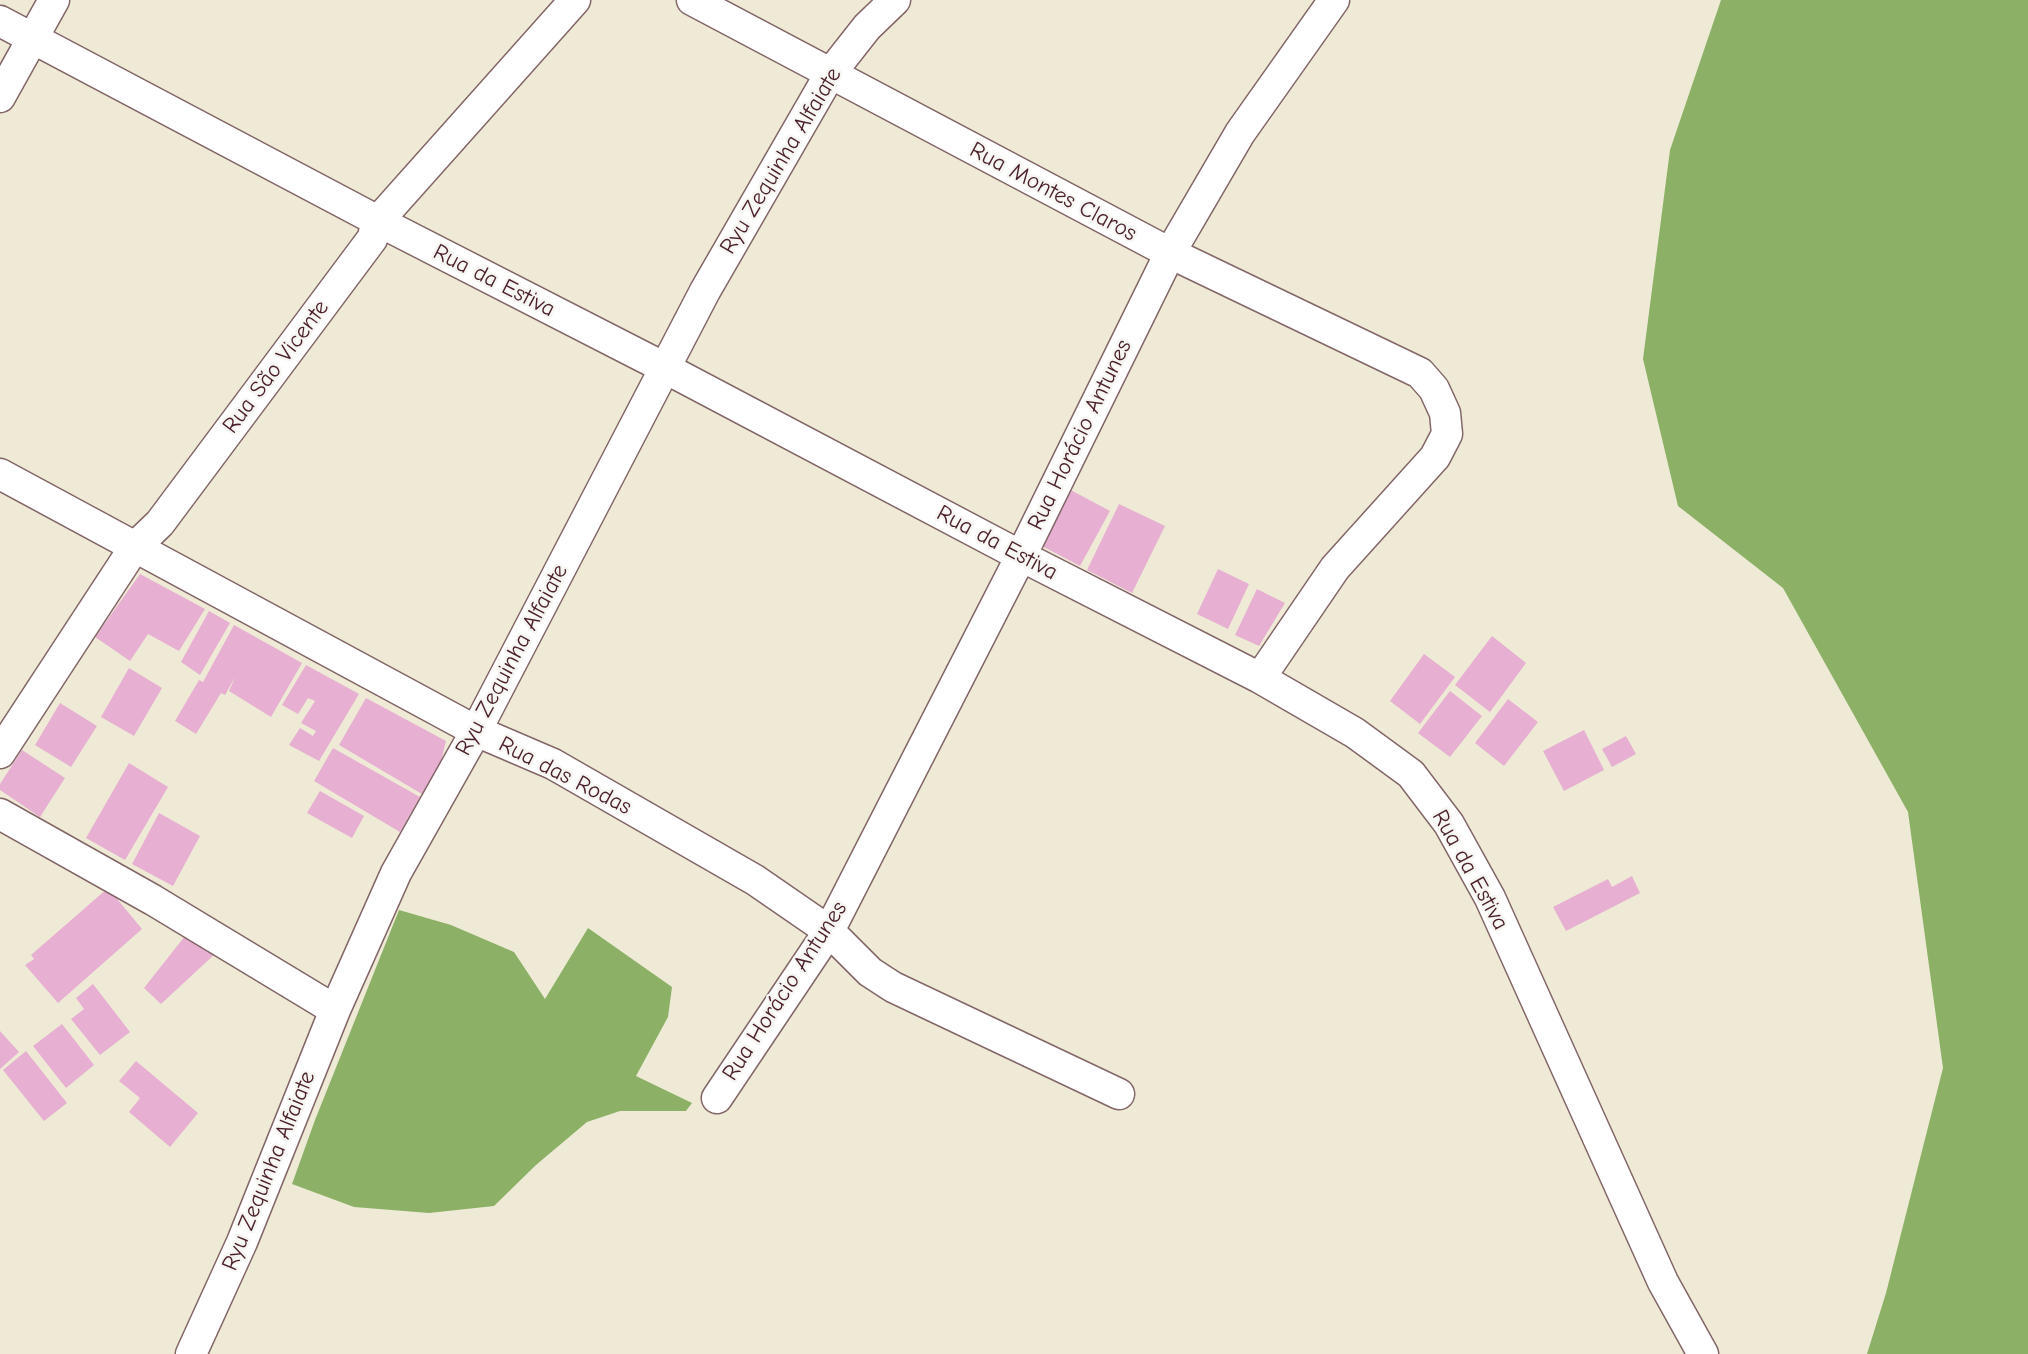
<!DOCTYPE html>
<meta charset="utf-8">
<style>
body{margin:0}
canvas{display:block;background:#eeead6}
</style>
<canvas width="2028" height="1354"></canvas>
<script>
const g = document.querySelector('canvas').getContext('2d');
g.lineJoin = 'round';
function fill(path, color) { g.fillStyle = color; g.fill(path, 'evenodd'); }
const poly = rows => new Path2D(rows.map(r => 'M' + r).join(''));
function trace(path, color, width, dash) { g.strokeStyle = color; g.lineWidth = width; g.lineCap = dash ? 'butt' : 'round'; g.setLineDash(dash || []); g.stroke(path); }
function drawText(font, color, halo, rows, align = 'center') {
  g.font = font + ' "Comic Neue",sans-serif'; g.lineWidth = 5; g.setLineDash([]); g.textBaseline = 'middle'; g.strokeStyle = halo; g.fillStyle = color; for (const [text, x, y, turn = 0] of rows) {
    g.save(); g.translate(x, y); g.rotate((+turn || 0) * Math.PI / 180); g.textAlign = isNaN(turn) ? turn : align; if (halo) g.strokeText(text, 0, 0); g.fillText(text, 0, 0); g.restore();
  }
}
fill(poly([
 [1721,0,2028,0,2028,1354,1867,1354,1886,1293,1943,1068,1908,812,1783,588,1678,506,1643,359,1670,150],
 [399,910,451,925,514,952,545,999,588,928,672,987,668,1017,636,1076,692,1103,686,1111,620,1111,587,1122,536,1165,494,1206,429,1213,354,1207,292,1184,315,1120]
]), '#8cb166');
fill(poly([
 [1069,489,1110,511,1080,566,1040,545],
 [1119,504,1165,526,1132,593,1087,570],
 [1218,569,1249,584,1228,629,1197,614],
 [140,574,205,609,179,651,148,634,130,661,95,637],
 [1257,589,1285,603,1259,646,1235,635],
 [209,611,230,623,200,675,181,662],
 [234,625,302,663,271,717,229,691,235,677,225,695,221,693,196,734,175,721,199,680,203,682],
 [1492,636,1526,663,1490,712,1455,685],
 [1424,654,1455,677,1420,724,1390,701],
 [306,665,359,694,319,761,289,745,300,728,313,736,316,731,301,723,315,701,308,698,298,714,282,705],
 [129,668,162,688,134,736,101,717],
 [1450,691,1482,716,1450,757,1418,733],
 [366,698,446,741,441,761,422,794,339,745],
 [1508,699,1538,722,1504,766,1475,743],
 [60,703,97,726,71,767,35,745],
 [1584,730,1604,770,1564,791,1543,751],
 [1626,736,1636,754,1612,767,1602,749],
 [333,748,420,797,400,832,314,781],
 [22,750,65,778,40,817,0,790,0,784],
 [129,763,168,787,125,860,86,838],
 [320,791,364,816,352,838,307,813],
 [159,813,200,836,173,886,132,864],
 [1632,876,1640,893,1566,931,1553,907,1608,879,1612,887],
 [108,888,142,929,58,1003,25,965,34,959,31,955],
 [185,936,216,953,161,1004,144,988],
 [93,984,130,1032,100,1055,71,1019,84,1009,76,998],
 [62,1024,94,1065,66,1088,33,1046],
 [0,1031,19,1052,0,1069],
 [26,1051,67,1103,44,1121,3,1070],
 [136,1061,198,1113,170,1147,129,1112,140,1098,119,1081]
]), '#e7afd1');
const street = poly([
 [692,0,1170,253,1420,373,1434,389,1445,413,1447,434,1435,457,1335,568,1260,678],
 [0,21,378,221,665,368,1021,556,1260,678,1355,733,1411,774,1449,824,1490,898,1663,1282,1703,1354],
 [0,97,54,0],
 [0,474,476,731,553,764,755,880,829,931,870,972,893,987,1119,1094],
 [0,753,134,548,160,523,372,239,378,221,575,0],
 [0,814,153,900,335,1010],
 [717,1098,829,931,1021,556,1170,253,1240,133,1334,0],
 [191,1354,242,1242,335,1010,396,873,476,731,705,291,830,74,867,27,895,0]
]);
trace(street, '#836667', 33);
trace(street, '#fff', 30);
drawText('23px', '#4a1f2b', '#f6f6f2', [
 ["Ryu Zequinha Alfaiate",781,161,-59],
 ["Rua Montes Claros",1053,192,28],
 ["Rua da Estiva",494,281,27],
 ["Rua São Vicente",276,367,-53],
 ["Rua Horácio Antunes",1080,435,-64],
 ["Rua da Estiva",997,543,28],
 ["Ryu Zequinha Alfaiate",512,660,-62],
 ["Rua das Rodas",565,776,27],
 ["Rua da Estiva",1470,870,61],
 ["Rua Horácio Antunes",785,991,-57],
 ["Ryu Zequinha Alfaiate",269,1171,-68]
]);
</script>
